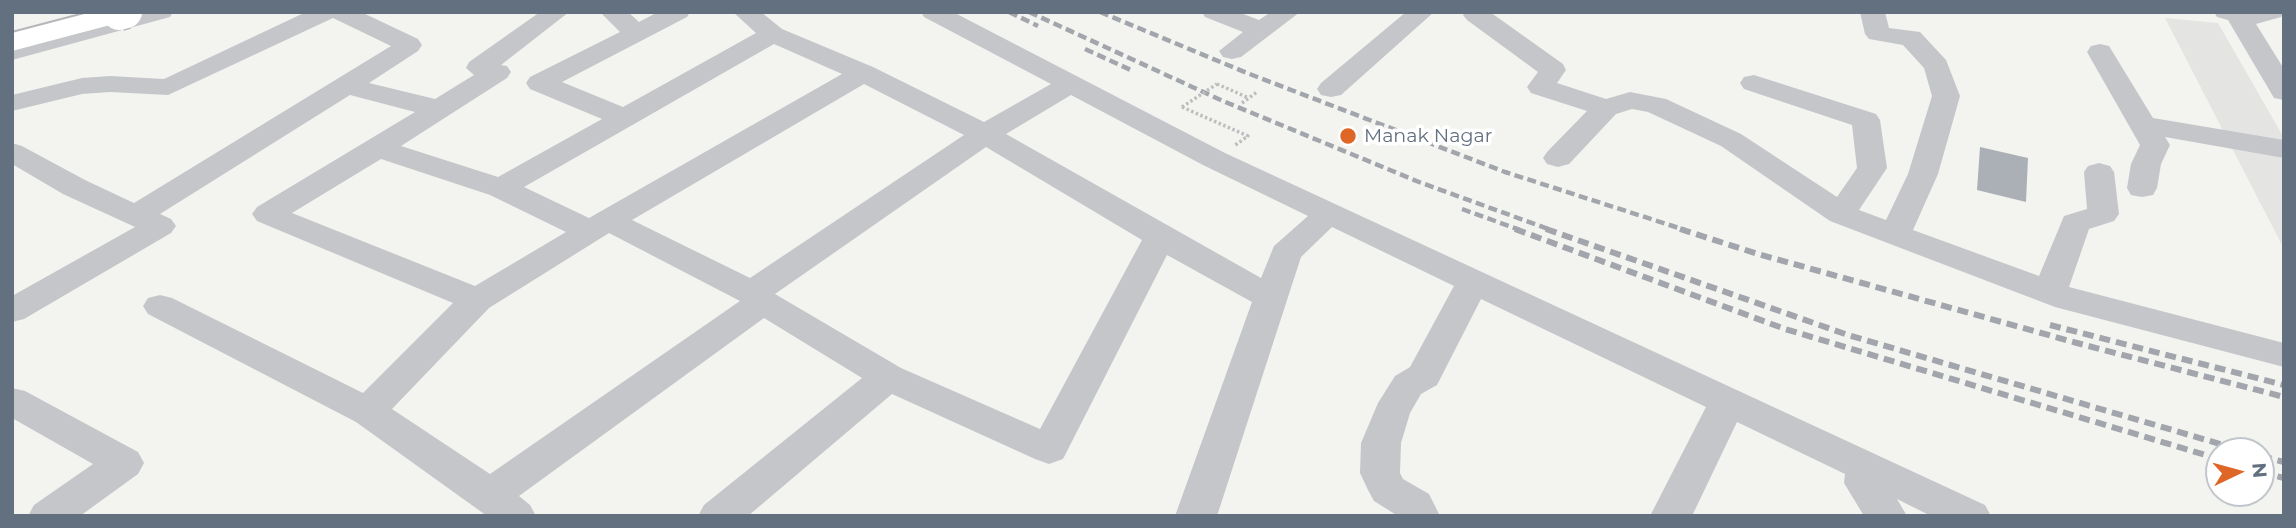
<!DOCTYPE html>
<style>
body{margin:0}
#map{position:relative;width:2296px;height:528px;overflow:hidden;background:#f3f4f0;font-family:Montserrat,sans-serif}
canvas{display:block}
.frame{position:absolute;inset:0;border:14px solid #637080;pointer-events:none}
.north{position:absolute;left:2205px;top:437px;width:70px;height:70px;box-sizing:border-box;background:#fff;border:2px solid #c1c6cc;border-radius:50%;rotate:85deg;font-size:19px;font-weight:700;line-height:28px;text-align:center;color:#637080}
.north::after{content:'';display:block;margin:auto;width:24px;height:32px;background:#de6626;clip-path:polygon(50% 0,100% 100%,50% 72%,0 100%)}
</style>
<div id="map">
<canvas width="2296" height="528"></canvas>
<div class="frame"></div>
<div class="north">N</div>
</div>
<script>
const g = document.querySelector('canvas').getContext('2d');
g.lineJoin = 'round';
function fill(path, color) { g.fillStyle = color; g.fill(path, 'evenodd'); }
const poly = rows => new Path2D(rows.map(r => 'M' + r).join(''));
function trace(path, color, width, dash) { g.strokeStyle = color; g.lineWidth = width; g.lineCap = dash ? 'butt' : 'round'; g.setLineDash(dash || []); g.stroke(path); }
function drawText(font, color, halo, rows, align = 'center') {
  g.font = font + ' Montserrat,sans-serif'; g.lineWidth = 7; g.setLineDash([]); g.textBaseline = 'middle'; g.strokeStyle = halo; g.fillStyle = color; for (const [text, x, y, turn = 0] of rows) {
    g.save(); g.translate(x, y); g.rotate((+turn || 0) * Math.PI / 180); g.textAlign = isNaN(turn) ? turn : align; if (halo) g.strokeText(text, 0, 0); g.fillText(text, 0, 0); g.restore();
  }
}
fill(poly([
 [2165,18,2218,23,2284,138,2284,249]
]), '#e4e5e3');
fill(poly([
 [1980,147,2028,158,2026,202,1977,190]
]), '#aab0b5');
const highway = poly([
 [92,12,134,14,129,20,12,51,12,33,92,12]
]);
trace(highway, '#b4b6ba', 4);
trace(poly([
 [1217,84,1249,98],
 [1242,103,1257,92],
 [1182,107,1248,136,1234,146]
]), '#bbbdbf', 3.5, [2.5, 2.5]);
fill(poly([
 [131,12,173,12,170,17,12,60,12,44,131,12],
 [306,12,361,12,418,39,422,45,418,51,369,83,435,99,474,75,466,68,469,62,540,12,569,12,501,65,507,66,511,72,507,78,401,146,498,177,602,119,530,89,526,83,530,77,620,32,600,12,628,12,639,22,658,12,690,12,687,17,562,82,623,107,756,33,733,12,761,12,782,29,873,67,984,122,1051,84,924,17,921,12,953,12,1225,153,1985,505,1991,516,1931,516,1897,499,1907,516,1864,516,1844,483,1845,474,1737,422,1692,516,1650,516,1706,407,1481,299,1437,385,1421,394,1410,413,1401,443,1400,473,1403,479,1429,494,1440,516,1398,516,1374,501,1368,490,1360,473,1361,443,1378,403,1395,376,1410,367,1454,286,1332,227,1301,257,1217,516,1175,516,1252,302,1167,255,1063,459,1049,464,1035,459,892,394,748,516,698,516,704,505,862,378,764,318,519,496,530,505,536,516,487,516,356,422,148,314,143,306,148,298,160,295,172,298,363,393,453,303,257,221,252,214,257,207,415,112,350,95,160,214,171,219,176,226,171,233,24,319,12,322,12,296,135,227,63,194,12,164,12,143,22,146,85,180,134,203,391,46,333,18,168,95,110,92,82,94,12,111,12,95,82,78,110,76,164,79,306,12],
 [774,44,842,74,589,218,524,187,774,44],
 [864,84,964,135,750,278,632,220,864,84],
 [1071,95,1203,165,1308,216,1274,246,1261,278,1006,134,1071,95],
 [986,147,1142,240,1040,429,901,368,775,294,986,147],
 [381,159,490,195,566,232,475,286,292,213,381,159],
 [609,233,740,301,490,474,392,409,489,308,609,233],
 [1202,12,1238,12,1259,20,1271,12,1300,12,1241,57,1232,59,1223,57,1219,51,1243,32,1205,17,1202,12],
 [1406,12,1434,12,1341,95,1331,97,1321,95,1317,89,1321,83,1406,12],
 [1465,12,1490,12,1563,64,1566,70,1557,83,1606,99,1630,92,1666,99,1741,134,1837,197,1857,168,1852,125,1744,89,1740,83,1744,77,1754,75,1876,114,1880,120,1887,168,1859,210,1886,220,1908,174,1932,96,1924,68,1903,45,1869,39,1865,34,1860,12,1885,12,1889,28,1920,32,1946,60,1960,96,1938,174,1913,230,2039,276,2064,216,2087,209,2084,172,2088,166,2099,163,2110,166,2114,172,2119,214,2114,221,2089,229,2069,287,2284,343,2284,367,2055,307,1830,221,1721,146,1648,112,1632,109,1616,114,1569,164,1558,167,1547,164,1543,158,1547,152,1587,111,1531,93,1527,87,1538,72,1467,20,1463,15,1465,12],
 [2214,12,2284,12,2281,17,2256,24,2284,69,2284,100,2274,98,2228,20,2217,17,2214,12],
 [2100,44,2109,46,2153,118,2284,140,2284,158,2165,137,2170,145,2161,164,2157,188,2153,195,2142,197,2131,195,2127,188,2131,164,2140,145,2087,52,2091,46,2100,44],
 [12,388,25,391,138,452,144,463,138,474,80,516,28,516,34,505,93,464,12,418,12,388]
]), '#c4c6ca');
fill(highway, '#fff');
trace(poly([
 [1009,12,1038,26],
 [1029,12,1223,101,1419,182,1551,230],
 [1100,12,1247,73,1505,172,1685,230],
 [1085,49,1133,71],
 [1462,209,1520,230]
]), '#a2a6ac', 4.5, [9, 4.5]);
trace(poly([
 [1515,229,1785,329,2219,459],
 [1546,229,1848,335,2244,451],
 [1680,229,1758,254,2077,343,2284,397],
 [2050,325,2284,385],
 [2261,456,2284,462],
 [2261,472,2284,478]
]), '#a2a6ac', 6, [11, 6]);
const highwayBridge = poly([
 [119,14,126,12]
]);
trace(highwayBridge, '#b4b6ba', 35, []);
trace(poly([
 [1182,107,1217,84]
]), '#bbbdbf', 3.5, [2.5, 2.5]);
trace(highwayBridge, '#fff', 32);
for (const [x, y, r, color] of [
 [1348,136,9,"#de6626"]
]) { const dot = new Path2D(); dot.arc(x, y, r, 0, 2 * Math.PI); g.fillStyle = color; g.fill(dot); trace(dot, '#fff', 2.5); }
drawText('19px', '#637080', '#fff', [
 ["Manak Nagar",1364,136]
], 'left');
</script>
